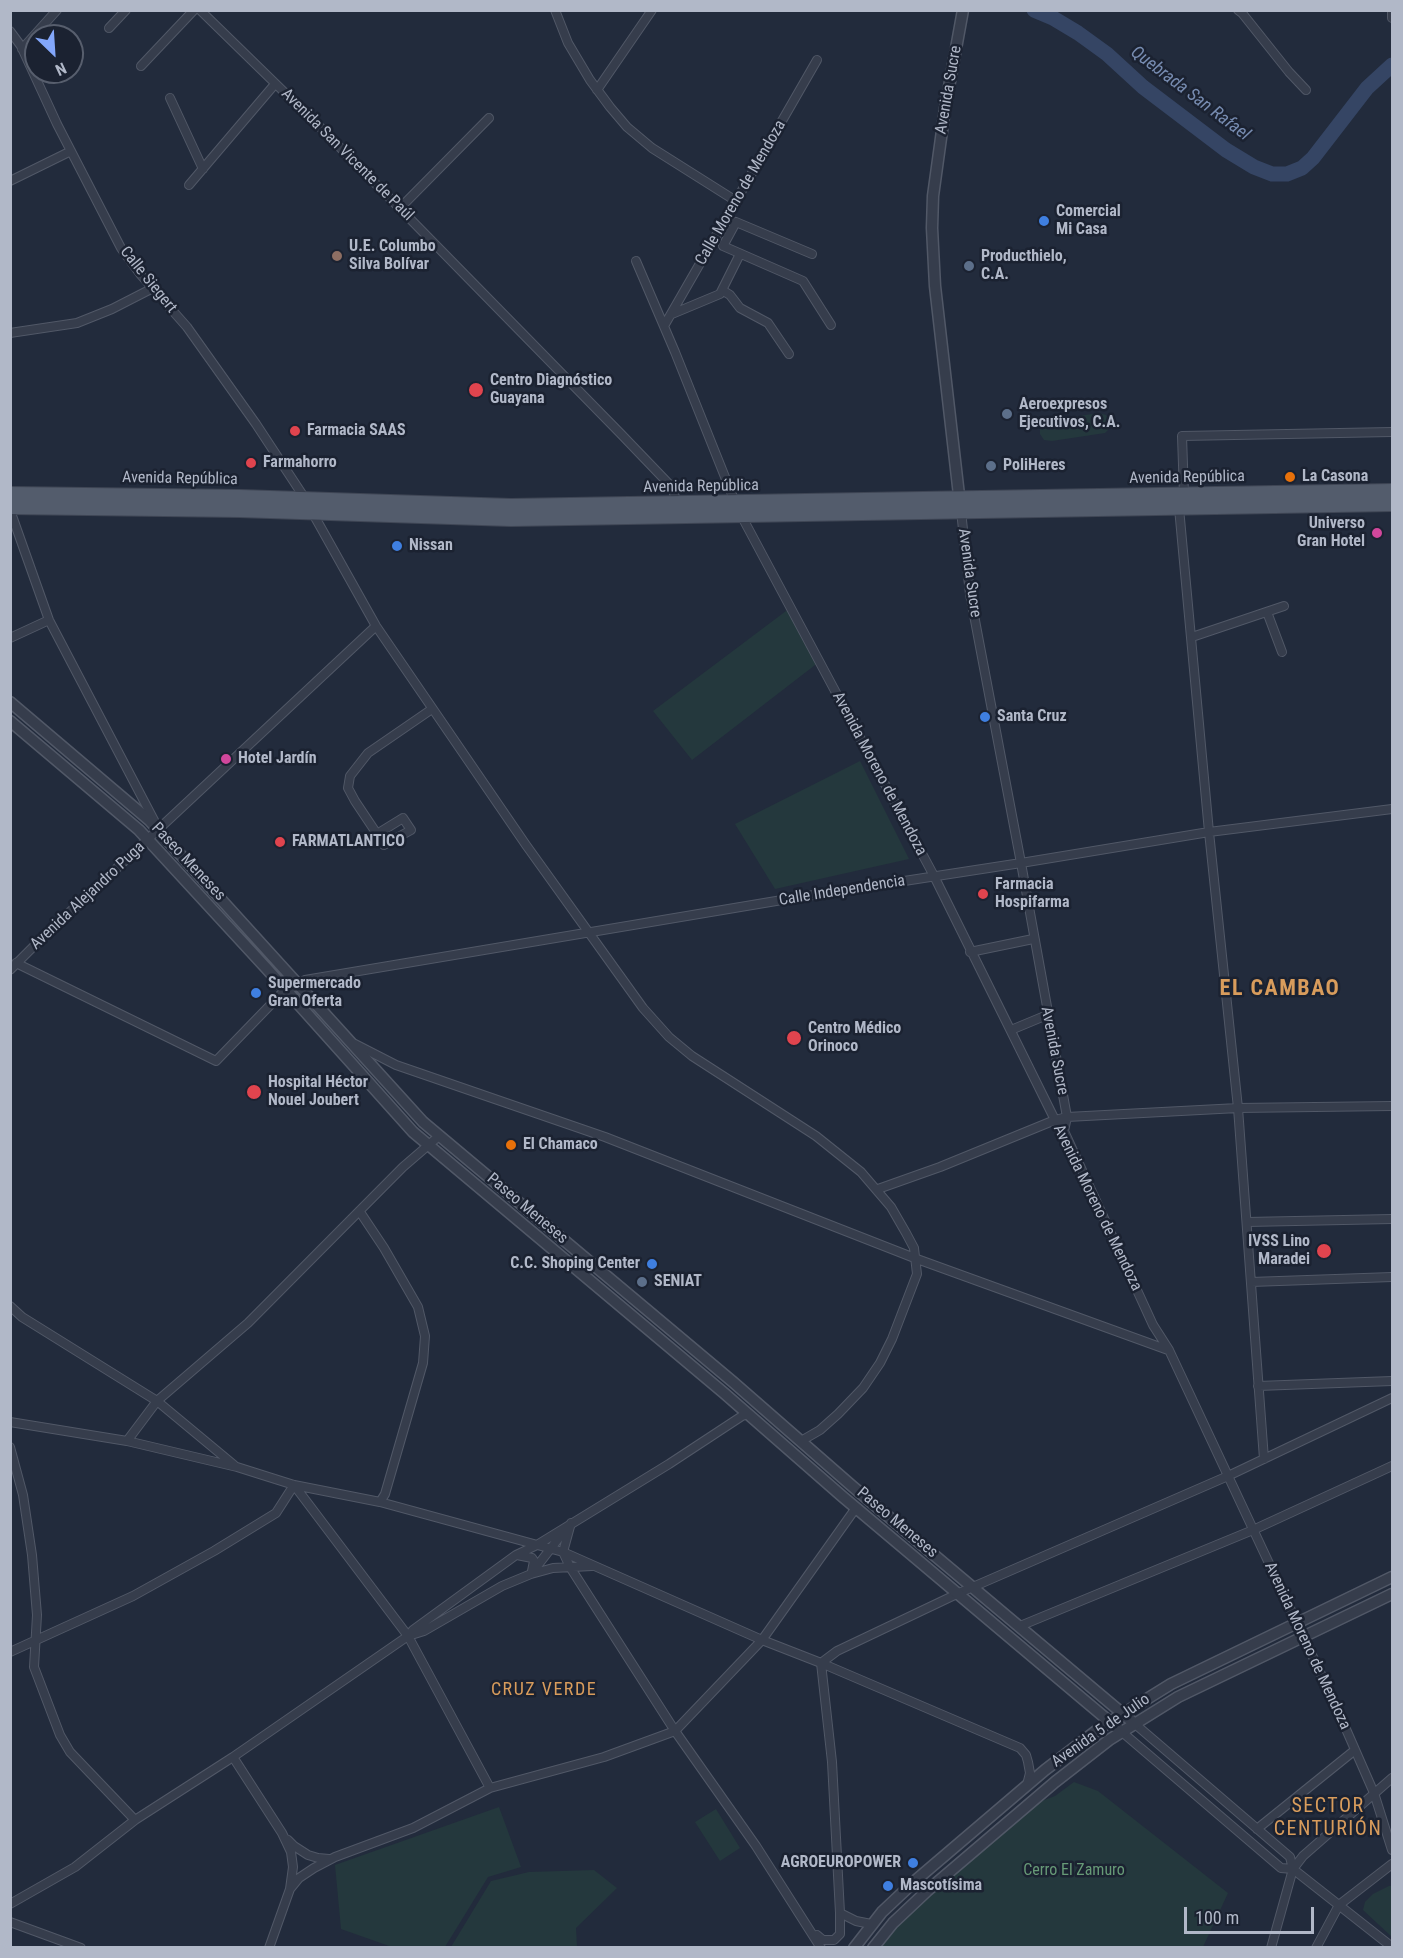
<!DOCTYPE html>
<meta charset="utf-8">
<style>
body{margin:0}
#map{position:relative;width:1403px;height:1958px;overflow:hidden;background:#222b3c;font-family:"Roboto Condensed",sans-serif}
canvas{display:block}
.frame{position:absolute;inset:0;border:12px solid #b1b8c8;pointer-events:none}
.north{position:absolute;left:24px;top:24px;width:60px;height:60px;box-sizing:border-box;background:#1b2231;border:2px solid #575e6d;border-radius:50%;rotate:155deg;font-size:16px;font-weight:700;line-height:24px;text-align:center;color:#b1b8c8}
.north::after{content:'';display:block;margin:auto;width:21px;height:27px;background:#83a7fb;clip-path:polygon(50% 0,100% 100%,50% 72%,0 100%)}
.scale{position:absolute;left:1184px;top:1907px;width:130px;height:27px;box-sizing:border-box;border:3px solid #b1b8c8;border-top:0;padding-left:8px;font-size:18px;line-height:21px;white-space:nowrap;color:#b1b8c8;-webkit-text-stroke:4px #1b2231;paint-order:stroke}
</style>
<div id="map">
<canvas width="1403" height="1958"></canvas>
<div class="frame"></div>
<div class="north">N</div>
<div class="scale">100 m</div>
</div>
<script>
const g = document.querySelector('canvas').getContext('2d');
g.lineJoin = 'round';
function fill(path, color) { g.fillStyle = color; g.fill(path, 'evenodd'); }
const poly = rows => new Path2D(rows.map(r => 'M' + r).join(''));
function trace(path, color, width, dash) { g.strokeStyle = color; g.lineWidth = width; g.lineCap = dash ? 'butt' : 'round'; g.setLineDash(dash || []); g.stroke(path); }
function drawText(font, color, halo, rows, align = 'center') {
  g.font = font + ' "Roboto Condensed",sans-serif'; g.lineWidth = 5; g.setLineDash([]); g.textBaseline = 'middle'; g.strokeStyle = halo; g.fillStyle = color; for (const [text, x, y, turn = 0] of rows) {
    g.save(); g.translate(x, y); g.rotate((+turn || 0) * Math.PI / 180); g.textAlign = isNaN(turn) ? turn : align; if (halo) g.strokeText(text, 0, 0); g.fillText(text, 0, 0); g.restore();
  }
}
fill(poly([
 [1099,413,1106,415,1110,421,1110,428,1105,433,1052,441,1044,440,1040,434,1040,426,1045,421],
 [790,608,819,662,692,760,653,711],
 [860,761,909,859,775,889,735,824],
 [1074,1782,1098,1791,1228,1893,1203,1947,877,1948,905,1915,1031,1805,1055,1796],
 [499,1807,521,1867,488,1877,445,1947,392,1947,341,1929,335,1865],
 [716,1809,740,1848,720,1861,695,1822],
 [594,1870,617,1888,576,1928,577,1947,451,1947,491,1881,529,1872],
 [1389,1886,1392,1886,1392,1937,1363,1910,1365,1902,1373,1894]
]), '#24383d');
trace(poly([
 [1034,10,1053,18,1078,33,1107,54,1143,87,1226,150,1254,167,1272,174,1287,174,1302,168,1313,158,1367,88,1392,65]
]), '#354564', 15);
const minor = poly([
 [200,10,321,128,620,433,669,484,674,493,677,507],
 [555,10,568,43,590,80,610,107,627,127,652,148,736,201],
 [1238,10,1242,13,1289,72,1306,90],
 [1392,10,1392,18],
 [109,28,126,10],
 [10,31,21,46,57,124,121,248,141,275,187,327,256,424,302,494,376,626,526,845,643,1008,669,1037,692,1056,816,1136,861,1172,891,1207,906,1233,914,1248,917,1274,892,1339,880,1363,863,1388,838,1414,820,1430,801,1441],
 [22,49,57,10],
 [141,66,194,10],
 [597,90,652,10],
 [170,98,203,169],
 [10,181,71,151],
 [189,185,275,84],
 [400,208,489,118],
 [812,254,736,222,723,246,803,281,831,325],
 [636,261,675,352,735,502],
 [722,290,730,295,740,308,768,323,789,354],
 [672,314,720,294,740,254],
 [664,326,817,60],
 [10,333,77,323,112,309,153,288],
 [1184,494,1182,436,1392,432],
 [1179,508,1209,832,1238,1108,1264,1459],
 [10,510,49,620,156,824],
 [961,511,970,594,1021,863,1067,1117,1064,1131],
 [741,515,934,876,1055,1120,1064,1131,1153,1325,1169,1350,1335,1704,1374,1793,1392,1850],
 [1267,612,1282,652],
 [1192,637,1284,606],
 [10,638,49,620],
 [403,818,411,830,384,845,377,834,403,818],
 [377,834,355,801,348,788,350,776,368,753,432,709],
 [970,952,1033,939],
 [16,963,216,1061,280,995,305,980,794,898,1021,863,1209,832,1392,809],
 [10,970,42,938,376,626],
 [1011,1030,1047,1015],
 [355,1044,396,1065,605,1137,917,1259,1168,1350],
 [878,1189,940,1167,1055,1120,1067,1117,1238,1108,1392,1106],
 [360,1212,384,1248,418,1307,425,1336,423,1363,385,1494,380,1502],
 [1247,1222,1392,1219],
 [1251,1282,1392,1277],
 [10,1306,22,1317,157,1401,234,1465],
 [1258,1386,1392,1381],
 [10,1422,127,1441,237,1467,294,1485,380,1502,563,1552,762,1640,821,1663,1020,1748,1026,1755,1028,1762,1030,1773,1027,1785],
 [127,1441,157,1401,248,1323,403,1167,439,1136],
 [10,1447,23,1495,32,1555,37,1615,34,1667,60,1735,70,1752,135,1820],
 [571,1523,563,1552,570,1567,675,1731,756,1846,821,1948],
 [517,1555,532,1558,534,1561,532,1571],
 [531,1574,565,1530],
 [1020,1626,1253,1530,1392,1466],
 [408,1636,424,1631,502,1586,531,1574,553,1568,592,1566],
 [10,1652,133,1596,214,1551,276,1513,294,1485,408,1636,490,1788],
 [1135,1724,1290,1857,1293,1869],
 [1122,1732,1281,1868,1293,1869],
 [233,1757,282,1833,291,1852,293,1867,290,1889],
 [1257,1829,1355,1750],
 [288,1840,294,1846,308,1855,318,1858,329,1859],
 [1293,1869,1392,1947],
 [10,1904,75,1867,135,1820,233,1757,408,1636,413,1630,516,1555,537,1545,669,1464,742,1416,748,1414],
 [10,1922,81,1948],
 [871,1924,856,1921,840,1913,832,1762,821,1663,837,1651,959,1593,1228,1476,1392,1398],
 [817,1935,823,1940,834,1940,840,1934,840,1913],
 [269,1948,290,1889,299,1878,314,1868,335,1857,413,1828,490,1788,604,1757,675,1731,762,1640,853,1512,858,1509],
 [1271,1948,1293,1869,1303,1856,1392,1778],
 [1316,1948,1339,1905,1392,1864]
]);
const tertiary = poly([
 [960,504,935,286,932,228,933,196,945,109,963,10],
 [10,702,149,820,423,1122,733,1382,852,1486,1135,1724],
 [10,721,139,830,267,969,413,1132,724,1393,843,1497,1122,1732],
 [854,1948,882,1912,916,1880,1045,1770,1100,1728,1171,1684,1392,1577],
 [873,1948,893,1923,927,1891,1055,1782,1109,1740,1178,1697,1392,1594]
]);
const primary = poly([
 [10,494,240,497,511,506,1392,491],
 [10,507,239,510,511,519,1392,504]
]);
trace(minor, '#515867', 10);
trace(tertiary, '#515867', 13);
trace(primary, '#3f4655', 16);
trace(minor, '#363d4c', 8);
trace(tertiary, '#363d4c', 10);
trace(primary, '#535c6c', 14);
for (const [x, y, r, color] of [
 [1044,221,6,"#3f7fe0"],
 [337,256,6,"#8d6e63"],
 [969,266,6,"#5c6f8a"],
 [476,390,8,"#e0444e"],
 [1007,414,6,"#5c6f8a"],
 [295,431,6,"#e0444e"],
 [251,463,6,"#e0444e"],
 [991,466,6,"#5c6f8a"],
 [1290,477,6,"#e8710a"],
 [1377,533,6,"#d1479c"],
 [397,546,6,"#3f7fe0"],
 [985,717,6,"#3f7fe0"],
 [226,759,6,"#d1479c"],
 [280,842,6,"#e0444e"],
 [983,894,6,"#e0444e"],
 [256,993,6,"#3f7fe0"],
 [794,1038,8,"#e0444e"],
 [254,1092,8,"#e0444e"],
 [511,1145,6,"#e8710a"],
 [1324,1251,8,"#e0444e"],
 [652,1264,6,"#3f7fe0"],
 [642,1282,6,"#5c6f8a"],
 [913,1863,6,"#3f7fe0"],
 [888,1886,6,"#3f7fe0"]
]) { const dot = new Path2D(); dot.arc(x, y, r, 0, 2 * Math.PI); g.fillStyle = color; g.fill(dot); trace(dot, '#1b2231', 2); }
drawText('16px', '#b1b8c8', '#1b2231', [
 ["Avenida Sucre",949,90,-80],
 ["Avenida San Vicente de Paúl",347,155,45],
 ["Calle Moreno de Mendoza",741,193,-60],
 ["Calle Siegert",148,280,51],
 ["Avenida República",1187,478,-1],
 ["Avenida República",180,479,1],
 ["Avenida República",701,487,-1],
 ["Avenida Sucre",969,573,82],
 ["Avenida Moreno de Mendoza",879,774,62],
 ["Paseo Meneses",188,862,47],
 ["Calle Independencia",842,891,-9],
 ["Avenida Alejandro Puga",88,896,-43],
 ["Avenida Sucre",1054,1051,79],
 ["Avenida Moreno de Mendoza",1097,1208,64],
 ["Paseo Meneses",527,1209,40],
 ["Paseo Meneses",897,1523,40],
 ["Avenida Moreno de Mendoza",1307,1646,65],
 ["Avenida 5 de Julio",1101,1731,-35]
]);
drawText('bold 16px', '#b1b8c8', '#1b2231', [
 ["Comercial",1056,212],
 ["Mi Casa",1056,230],
 ["U.E. Columbo",349,247],
 ["Silva Bolívar",349,265],
 ["Producthielo,",981,257],
 ["C.A.",981,275],
 ["Centro Diagnóstico",490,381],
 ["Guayana",490,399],
 ["Aeroexpresos",1019,405],
 ["Ejecutivos, C.A.",1019,423],
 ["Farmacia SAAS",307,431],
 ["Farmahorro",263,463],
 ["PoliHeres",1003,466],
 ["La Casona",1302,477],
 ["Universo",1365,524,"right"],
 ["Gran Hotel",1365,542,"right"],
 ["Nissan",409,546],
 ["Santa Cruz",997,717],
 ["Hotel Jardín",238,759],
 ["FARMATLANTICO",292,842],
 ["Farmacia",995,885],
 ["Hospifarma",995,903],
 ["Supermercado",268,984],
 ["Gran Oferta",268,1002],
 ["Centro Médico",808,1029],
 ["Orinoco",808,1047],
 ["Hospital Héctor",268,1083],
 ["Nouel Joubert",268,1101],
 ["El Chamaco",523,1145],
 ["IVSS Lino",1310,1242,"right"],
 ["Maradei",1310,1260,"right"],
 ["C.C. Shoping Center",640,1264,"right"],
 ["SENIAT",654,1282],
 ["AGROEUROPOWER",901,1863,"right"],
 ["Mascotísima",900,1886]
], 'left');
drawText('16px', '#679a77', '#1b2231', [
 ["Cerro El Zamuro",1074,1871]
]);
drawText('italic 18px', '#778cb1', '#1b2231', [
 ["Quebrada San Rafael",1190,94,37]
]);
g.letterSpacing = '1.5px';
drawText('18px', '#d89c5c', '#1b2231', [
 ["CRUZ VERDE",544,1690]
]);
g.letterSpacing = '0px';
g.letterSpacing = '1.5px';
drawText('20px', '#d89c5c', '#1b2231', [
 ["SECTOR",1328,1807],
 ["CENTURIÓN",1328,1830]
]);
g.letterSpacing = '0px';
g.letterSpacing = '1.5px';
drawText('bold 22px', '#d89c5c', '#1b2231', [
 ["EL CAMBAO",1280,989]
]);
g.letterSpacing = '0px';
</script>
